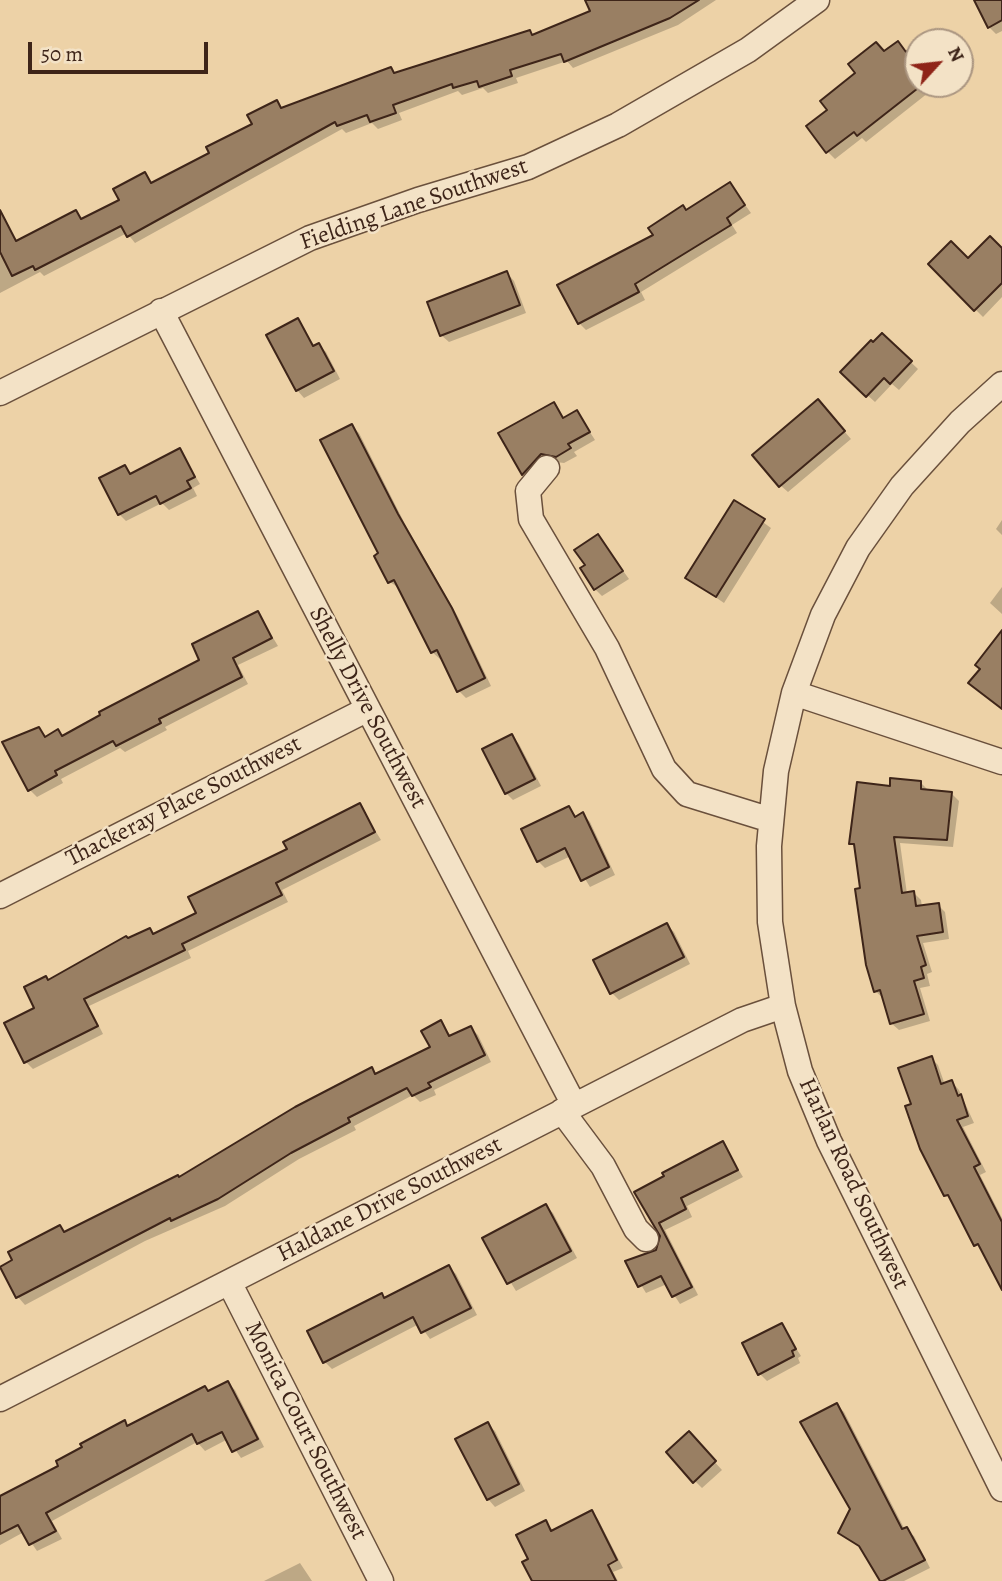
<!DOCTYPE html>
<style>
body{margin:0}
#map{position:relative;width:1002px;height:1581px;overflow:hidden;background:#edd2a7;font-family:Alegreya,serif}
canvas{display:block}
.north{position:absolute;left:904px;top:28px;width:70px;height:70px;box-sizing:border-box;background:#f3e2c6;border:2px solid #ab9681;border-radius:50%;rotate:63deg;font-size:19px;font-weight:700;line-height:28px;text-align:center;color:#3e2519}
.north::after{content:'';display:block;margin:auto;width:24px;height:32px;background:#8f2418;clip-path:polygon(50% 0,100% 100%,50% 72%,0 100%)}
.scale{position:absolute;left:28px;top:42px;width:180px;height:32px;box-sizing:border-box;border:4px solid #3e2519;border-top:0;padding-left:9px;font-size:21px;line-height:24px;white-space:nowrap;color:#3e2519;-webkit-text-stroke:5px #f3e2c6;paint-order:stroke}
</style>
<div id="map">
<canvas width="1002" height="1581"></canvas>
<div class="north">N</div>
<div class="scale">50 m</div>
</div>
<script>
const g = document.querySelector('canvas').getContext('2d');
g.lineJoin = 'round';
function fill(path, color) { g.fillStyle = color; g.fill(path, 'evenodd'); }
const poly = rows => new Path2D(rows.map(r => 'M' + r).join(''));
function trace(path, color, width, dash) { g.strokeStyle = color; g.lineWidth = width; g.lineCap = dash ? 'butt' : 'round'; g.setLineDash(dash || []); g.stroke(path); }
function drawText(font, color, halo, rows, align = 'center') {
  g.font = font + ' Alegreya,serif'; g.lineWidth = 5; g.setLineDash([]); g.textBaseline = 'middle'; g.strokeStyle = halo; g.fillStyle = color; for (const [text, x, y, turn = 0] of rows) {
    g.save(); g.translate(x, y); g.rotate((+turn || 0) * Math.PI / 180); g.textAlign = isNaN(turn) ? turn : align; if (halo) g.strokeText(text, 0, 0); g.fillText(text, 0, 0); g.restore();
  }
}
fill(poly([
 [596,0,716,0,678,25,573,68,567,61,516,78,518,83,488,93,483,88,462,95,458,91,399,113,402,120,378,129,372,123,346,133,342,129,135,243,127,233,44,276,40,272,0,293,0,256,76,212,83,220,121,200,144,174,153,184,211,154,254,125,276,102,283,109,391,69,396,74,530,32,534,36,592,11],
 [976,0,1002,0,1002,31,996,34,989,27],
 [918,52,918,84,922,84,928,93,866,142,862,138,835,159,828,152,829,110,885,53],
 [730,184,751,213,732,225,737,233,641,292,645,300,586,330,579,323,655,236],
 [1002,251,1002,297,983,317,930,264,968,261],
 [507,273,514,281,526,313,449,342,441,335],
 [298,320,315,347,319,345,326,352,340,379,304,398,297,390],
 [882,335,918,369,899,390,892,384,875,402,842,372],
 [553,404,565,419,577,412,595,440,574,452,577,456,564,463,549,461,530,481,501,434],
 [824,408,851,439,788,492,780,485],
 [352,426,359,433,405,524,458,617,491,686,466,698,459,691,443,657,440,659,432,652,399,588,390,582],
 [180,450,200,484,193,488,197,496,169,510,162,503,126,521,119,514,125,467,132,474],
 [735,502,771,528,724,603,687,578],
 [1002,520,1002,535,996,529],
 [598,536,629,579,602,596,595,589,587,566],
 [1002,587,1002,614,990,603],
 [258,613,278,646,238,665,248,684,165,727,167,730,125,752,120,748,61,779,63,783,37,797,30,790,39,729,47,737,58,731,63,737,201,660],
 [512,736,519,744,541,786,513,800,506,793],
 [921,783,929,791,952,794,959,801,953,847,900,843,907,894,914,893,921,900,922,907,938,905,945,912,949,939,923,943,932,972,927,974,930,986,920,988,930,1021,899,1030,891,1023,883,998,875,991,856,848,851,843,891,788],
 [360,806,381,840,282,890,288,902,188,951,191,958,89,1006,103,1034,33,1069,26,1062,6,1024,37,1009,46,978,49,981,150,930,155,935,198,914,289,850],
 [569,808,577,817,583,814,590,822,615,875,590,887,571,856,545,868,538,861],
 [667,925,674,932,690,964,619,1000,612,993],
 [441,1023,452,1037,471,1028,478,1035,491,1062,434,1090,436,1095,420,1102,413,1095,354,1126,356,1130,299,1159,225,1206,145,1241,25,1305,18,1297,3,1270,60,1227,66,1233,179,1179,371,1069,377,1075,432,1048],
 [931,1058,938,1065,945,1085,952,1082,959,1090,974,1123,963,1127,986,1172,980,1175,1002,1218,1002,1286,922,1148,913,1105],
 [723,1144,743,1177,687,1206,692,1217,665,1230,698,1295,680,1304,667,1284,646,1293,627,1262,641,1255,651,1255,662,1243,662,1234,636,1193],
 [546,1206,553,1213,577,1258,516,1291,484,1239],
 [449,1267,456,1274,477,1315,430,1339,419,1324,332,1369,325,1362,381,1295,386,1299],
 [781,1325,801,1356,798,1358,800,1363,767,1381,759,1373],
 [228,1383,235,1390,264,1447,241,1458,228,1439,205,1451,197,1442,52,1521,62,1539,37,1551,24,1532,0,1545,0,1496,60,1466,124,1422,129,1427],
 [837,1405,844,1412,905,1530,914,1536,930,1568,904,1581,882,1581,868,1554,840,1533,852,1509],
 [487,1424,495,1431,525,1491,495,1507,488,1499],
 [689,1434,722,1470,702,1488,695,1481],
 [591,1512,598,1519,623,1568,613,1572,618,1581,533,1581,531,1560,545,1522,554,1531],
 [300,1563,312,1581,264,1581]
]), '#0003');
const building = poly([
 [585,0,699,0,670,18,564,62,561,54,510,70,512,76,479,87,477,81,453,88,452,84,393,105,396,113,370,122,367,115,337,126,335,122,127,237,121,226,35,270,33,266,12,276,0,252,0,210,16,241,76,210,81,219,119,200,113,189,145,172,151,183,209,153,206,147,252,124,247,115,277,100,281,108,391,67,394,73,530,30,532,35,590,11,585,0],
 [974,0,1002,0,1002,20,988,28,974,0],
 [898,41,906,52,918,43,918,84,922,85,857,136,854,132,826,153,806,126,827,110,820,101,855,73,848,64,876,42,884,51,898,41],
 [730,182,745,205,727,218,731,225,635,284,639,292,578,324,557,285,653,235,648,228,683,205,686,210,730,182],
 [990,236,1002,248,1002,283,974,311,928,264,951,241,968,258,990,236],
 [507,271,520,305,440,336,427,302,507,271],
 [298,318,313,346,319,343,334,371,296,391,266,335,298,318],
 [882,333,912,361,890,384,884,378,866,397,840,372,871,340,873,342,882,333],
 [818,399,845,431,779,487,752,455,818,399],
 [554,402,563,418,577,410,590,432,568,444,571,448,556,457,541,454,522,475,498,433,554,402],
 [352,424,398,514,452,608,485,678,457,692,437,650,431,653,394,580,388,583,374,556,378,553,320,440,352,424],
 [180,448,195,477,187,481,191,488,160,504,156,496,118,515,99,478,125,465,130,474,180,448],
 [734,500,765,519,716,597,685,578,734,500],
 [598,534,623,571,594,590,580,568,585,565,574,550,598,534],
 [258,611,272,638,233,658,242,677,159,719,161,723,116,746,113,741,55,771,57,775,28,791,2,742,39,727,45,737,58,729,62,736,100,715,99,712,199,660,192,644,258,611],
 [1002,630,1002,709,968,683,980,669,975,665,1002,630],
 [512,734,535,779,505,794,482,749,512,734],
 [890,778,921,781,921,789,952,792,947,840,894,837,902,893,914,891,916,906,939,903,943,932,917,936,926,965,921,967,924,978,914,981,924,1014,890,1024,880,990,874,992,866,965,855,889,860,888,854,844,849,844,857,782,890,786,890,778],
 [360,803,375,832,276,883,282,895,182,944,185,950,84,999,98,1026,24,1063,4,1023,34,1008,24,987,46,976,48,980,126,936,128,938,150,928,153,934,196,913,188,897,287,849,283,842,360,803],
 [569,806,575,817,583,812,609,867,581,881,565,848,537,862,521,829,569,806],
 [667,923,684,957,610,994,593,960,667,923],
 [441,1020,449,1036,471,1026,485,1055,428,1083,431,1087,412,1096,407,1088,348,1118,350,1122,291,1153,218,1199,171,1221,170,1218,16,1298,0,1267,12,1260,8,1252,60,1225,64,1232,178,1175,179,1177,295,1107,372,1067,375,1074,430,1047,421,1031,441,1020],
 [932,1056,941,1084,952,1080,958,1096,961,1094,968,1116,957,1120,980,1164,974,1167,1002,1222,1002,1290,978,1244,974,1246,948,1195,944,1196,920,1149,905,1106,911,1104,898,1068,932,1056],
 [723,1141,738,1170,681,1198,686,1209,659,1223,692,1287,672,1297,661,1276,638,1287,625,1261,656,1250,660,1236,634,1192,664,1176,662,1173,723,1141],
 [546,1204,571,1251,507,1284,482,1238,546,1204],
 [449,1265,471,1308,421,1333,413,1317,323,1363,307,1331,382,1293,384,1298,449,1265],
 [782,1323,796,1349,792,1351,794,1356,758,1375,742,1343,782,1323],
 [228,1381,258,1439,232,1452,222,1432,197,1444,192,1434,46,1513,56,1531,29,1545,18,1525,0,1534,0,1496,58,1466,56,1461,82,1447,80,1444,125,1420,127,1426,205,1386,208,1391,228,1381],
 [837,1403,902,1529,907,1527,925,1560,883,1581,880,1581,859,1546,838,1533,850,1509,800,1422,837,1403],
 [488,1422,519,1484,487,1500,455,1439,488,1422],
 [689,1431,716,1461,693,1483,666,1452,689,1431],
 [592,1510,617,1560,608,1565,616,1581,532,1581,522,1562,528,1559,516,1535,546,1520,551,1531,592,1510]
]);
fill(building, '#997f63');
trace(building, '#3e2519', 2);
const minor = poly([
 [161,311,574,1105],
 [1002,384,960,422,902,486,858,548,823,615,794,693,776,771,769,846,770,922,783,1006,800,1071,829,1141,1002,1489],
 [0,393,310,238,418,200,528,167,618,125,748,50,817,0],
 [547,468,528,491,531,519,607,648,664,769,687,794,771,820],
 [794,693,1002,762],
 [0,896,368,709],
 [562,1111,603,1166,636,1229,646,1239],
 [229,1282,381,1581],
 [0,1399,742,1020,783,1006]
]);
trace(minor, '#6a503c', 27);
trace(minor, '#f3e2c6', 24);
drawText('24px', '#3e2519', '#f3e2c6', [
 ["Fielding Lane Southwest",414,205,-19],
 ["Shelly Drive Southwest",367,708,62],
 ["Thackeray Place Southwest",184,802,-27],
 ["Harlan Road Southwest",853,1184,65],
 ["Haldane Drive Southwest",390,1200,-27],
 ["Monica Court Southwest",305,1431,63]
]);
</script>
